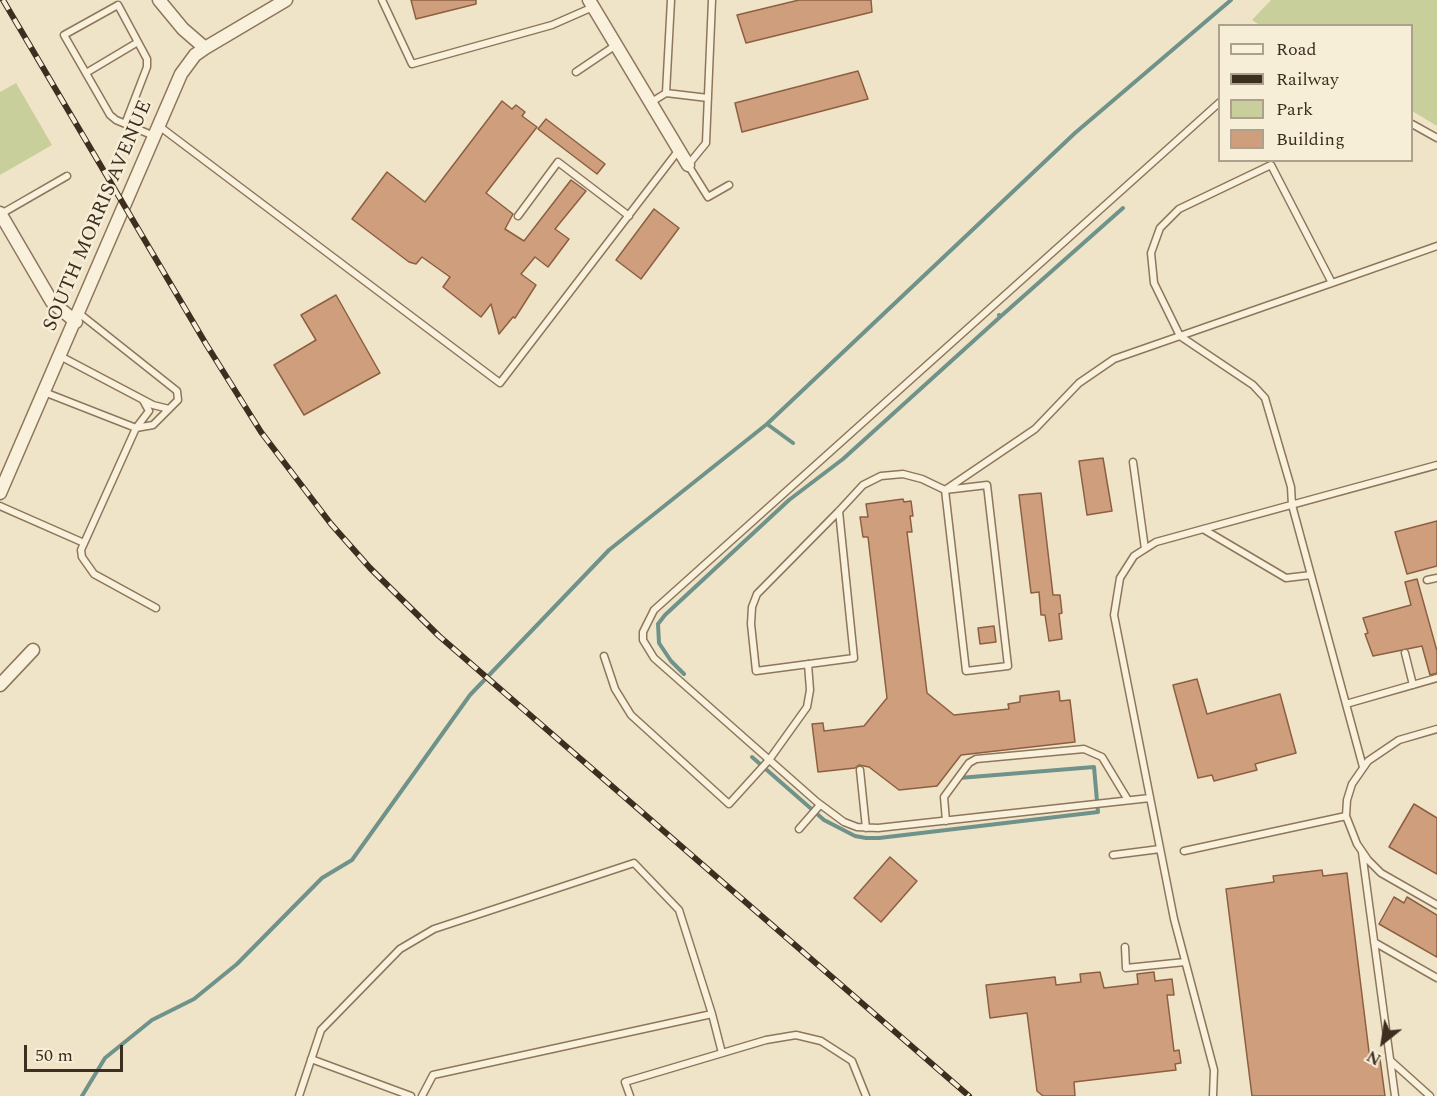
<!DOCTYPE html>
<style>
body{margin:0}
#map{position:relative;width:1437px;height:1096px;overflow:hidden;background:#f0e4c8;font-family:Spectral,serif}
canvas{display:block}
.legend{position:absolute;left:1218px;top:24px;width:195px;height:138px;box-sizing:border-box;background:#f7eed8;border:2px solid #ada18e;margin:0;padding:8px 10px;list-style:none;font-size:18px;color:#3d2e20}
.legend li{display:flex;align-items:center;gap:12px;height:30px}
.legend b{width:30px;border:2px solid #ada18e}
.north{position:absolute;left:1353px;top:1012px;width:60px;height:60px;-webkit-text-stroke:4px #f7eed8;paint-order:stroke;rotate:210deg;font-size:16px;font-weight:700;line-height:24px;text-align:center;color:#3d2e20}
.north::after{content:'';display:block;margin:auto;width:21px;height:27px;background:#3d2e20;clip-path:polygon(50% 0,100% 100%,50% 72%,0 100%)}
.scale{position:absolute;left:24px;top:1045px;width:99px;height:27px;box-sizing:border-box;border:3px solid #3d2e20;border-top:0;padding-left:8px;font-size:18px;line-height:21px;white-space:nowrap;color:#3d2e20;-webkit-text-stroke:4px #f7eed8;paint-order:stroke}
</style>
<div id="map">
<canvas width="1437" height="1096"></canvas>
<ul class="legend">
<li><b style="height:8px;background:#faf1dc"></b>Road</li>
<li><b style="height:8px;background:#3d2e20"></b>Railway</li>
<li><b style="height:16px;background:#c9cf9b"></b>Park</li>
<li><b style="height:16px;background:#cf9f7d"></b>Building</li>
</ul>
<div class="north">N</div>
<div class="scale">50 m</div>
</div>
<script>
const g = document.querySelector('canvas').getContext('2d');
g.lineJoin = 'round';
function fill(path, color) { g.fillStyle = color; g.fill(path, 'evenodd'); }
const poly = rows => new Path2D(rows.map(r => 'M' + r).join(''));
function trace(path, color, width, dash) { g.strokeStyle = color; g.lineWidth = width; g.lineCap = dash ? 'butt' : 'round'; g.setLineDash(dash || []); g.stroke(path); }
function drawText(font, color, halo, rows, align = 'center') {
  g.font = font + ' Spectral,serif'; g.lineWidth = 5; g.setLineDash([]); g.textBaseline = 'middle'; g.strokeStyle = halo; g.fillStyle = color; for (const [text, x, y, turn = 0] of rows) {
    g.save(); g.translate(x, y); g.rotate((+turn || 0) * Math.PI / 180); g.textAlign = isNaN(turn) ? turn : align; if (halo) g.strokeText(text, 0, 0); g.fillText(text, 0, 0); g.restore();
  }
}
fill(poly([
 [1271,0,1437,0,1437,126,1412,111,1412,26,1261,26,1252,20],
 [16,83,52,145,0,175,0,92]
]), '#c9cf9b');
trace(poly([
 [999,315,1000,317,1123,208],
 [767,424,793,443],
 [684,674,671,661,659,643,658,624,665,615,789,500,843,459,1000,317],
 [752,757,824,820,855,836,866,838,879,838,1098,812,1094,767,959,778],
 [82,1096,105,1058,152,1020,194,999,237,964,322,878,352,860,470,695,609,550,767,424,1075,133,1231,0]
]), '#6f938a', 4);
const building = poly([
 [411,0,476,0,476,4,416,19,411,0],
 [799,0,871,0,872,12,746,43,737,15,799,0],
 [858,71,868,99,742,132,735,103,858,71],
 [502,101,512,109,516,105,525,112,522,116,537,127,486,193,513,214,505,229,524,241,571,180,586,191,555,229,569,239,548,267,535,257,521,274,536,285,515,318,513,317,499,334,491,304,481,317,443,287,450,277,422,257,416,264,409,262,352,219,387,172,425,202,502,101],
 [546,119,605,164,597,174,538,129,546,119],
 [654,209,679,228,641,279,616,260,654,209],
 [336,295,380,373,304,415,274,365,316,340,301,315,336,295],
 [1103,458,1112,511,1087,515,1079,461,1103,458],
 [1041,493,1053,595,1060,595,1062,613,1059,614,1062,639,1049,641,1045,615,1041,615,1039,592,1031,593,1019,495,1041,493],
 [903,499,904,502,911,501,913,516,910,516,912,532,907,532,927,693,954,715,1009,709,1008,704,1020,702,1020,696,1059,691,1060,701,1070,700,1075,742,961,755,937,786,899,790,869,767,859,765,855,768,818,772,812,724,823,723,824,731,864,726,887,698,868,537,863,537,860,517,868,517,866,504,903,499],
 [1437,521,1437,566,1407,574,1395,532,1437,521],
 [1417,579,1437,651,1437,673,1430,675,1422,646,1373,656,1365,634,1368,633,1363,618,1411,605,1405,582,1417,579],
 [994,626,996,642,980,644,978,628,994,626],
 [1197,679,1207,714,1280,694,1296,753,1255,764,1257,770,1214,781,1212,775,1198,778,1173,685,1197,679],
 [1414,804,1437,818,1437,874,1389,847,1414,804],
 [890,857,917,881,881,922,854,898,890,857],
 [1322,870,1323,876,1347,873,1370,1060,1380,1059,1385,1096,1252,1096,1226,889,1274,882,1273,876,1322,870],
 [1394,897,1404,903,1407,897,1437,915,1437,957,1379,924,1394,897],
 [1100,972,1104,988,1138,984,1137,974,1154,972,1155,981,1172,979,1174,995,1167,995,1174,1051,1179,1050,1181,1063,1175,1064,1176,1070,1074,1082,1075,1096,1043,1096,1037,1091,1027,1013,990,1018,986,985,1055,977,1056,985,1081,982,1080,974,1100,972]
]);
fill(building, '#cf9f7d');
trace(building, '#8d5f41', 1.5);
const service = poly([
 [382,0,412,64,552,25,593,7],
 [712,0,706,143,688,165,708,197,729,185],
 [576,72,616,45],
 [86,73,138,42],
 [666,93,671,0],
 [650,103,666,93,708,98],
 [125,124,147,67,147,59,118,5,64,35,110,115,116,120,154,136],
 [1412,124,1437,138],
 [159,126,500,383,678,151],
 [1,214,67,176],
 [518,216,558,162,629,216],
 [1332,283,1271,165,1179,209,1160,228,1151,253,1154,283,1180,336,1332,283,1437,246],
 [80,314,177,391,178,400,153,425,136,428,81,550,82,557,94,574,156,608],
 [60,356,153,405,169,409],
 [44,392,136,428,149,411,143,400],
 [1133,462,1145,549],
 [987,485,1008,666,966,671,945,490,987,485],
 [0,506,84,543],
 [839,511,854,658,756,671,751,624,752,607,757,594,839,511,863,485,881,476,903,474,922,479,945,490,1035,429,1079,383,1114,359,1180,336,1253,385,1265,398,1291,487,1292,505,1363,767],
 [1203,529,1286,578,1311,575],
 [1427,580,1437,578],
 [1405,653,1413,685],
 [604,656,615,689,631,715,729,804,769,760,807,707,810,690,808,664],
 [1346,704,1437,678],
 [1437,729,1399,740,1368,761,1352,784,1347,800,1346,816,1357,844,1368,860,1381,873,1437,905],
 [860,770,866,828],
 [1150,798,878,828,857,827,844,822,817,802,654,658,643,640,643,632,654,610,1220,102],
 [946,821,944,797,969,763,976,759,1084,749,1102,757,1128,800],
 [799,829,820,805],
 [1184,851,1346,816],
 [1362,852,1395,1096],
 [1113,855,1160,849],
 [1374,942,1437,978],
 [1125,947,1126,968,1185,962],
 [311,1059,411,1096],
 [1391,1061,1430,1096],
 [299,1096,321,1030,400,949,434,929,634,863,679,910,712,1014],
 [422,1096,433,1075,712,1014,722,1053],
 [630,1096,625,1082,766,1040,796,1035,821,1041,852,1061,866,1096],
 [1213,1096,1214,1070,1174,919,1114,615,1120,578,1134,556,1156,542,1437,465]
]);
const minor = poly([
 [159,0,183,29,205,48],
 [589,0,688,165],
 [0,213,52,302,76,322],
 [0,493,181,74,195,55,205,48,286,0],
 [0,685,33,650]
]);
trace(service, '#8d765c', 9);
trace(minor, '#8d765c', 15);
trace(service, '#faf1dc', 6);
trace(minor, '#faf1dc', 12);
const rail = poly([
 [3,0,206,344,261,432,331,524,370,568,439,636,969,1096]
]);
trace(rail, '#3d2e20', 6);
trace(rail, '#f7eed8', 4, [11]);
drawText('20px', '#3d2e20', '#f7eed8', [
 ["SOUTH MORRIS AVENUE",99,216,-67]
]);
</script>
